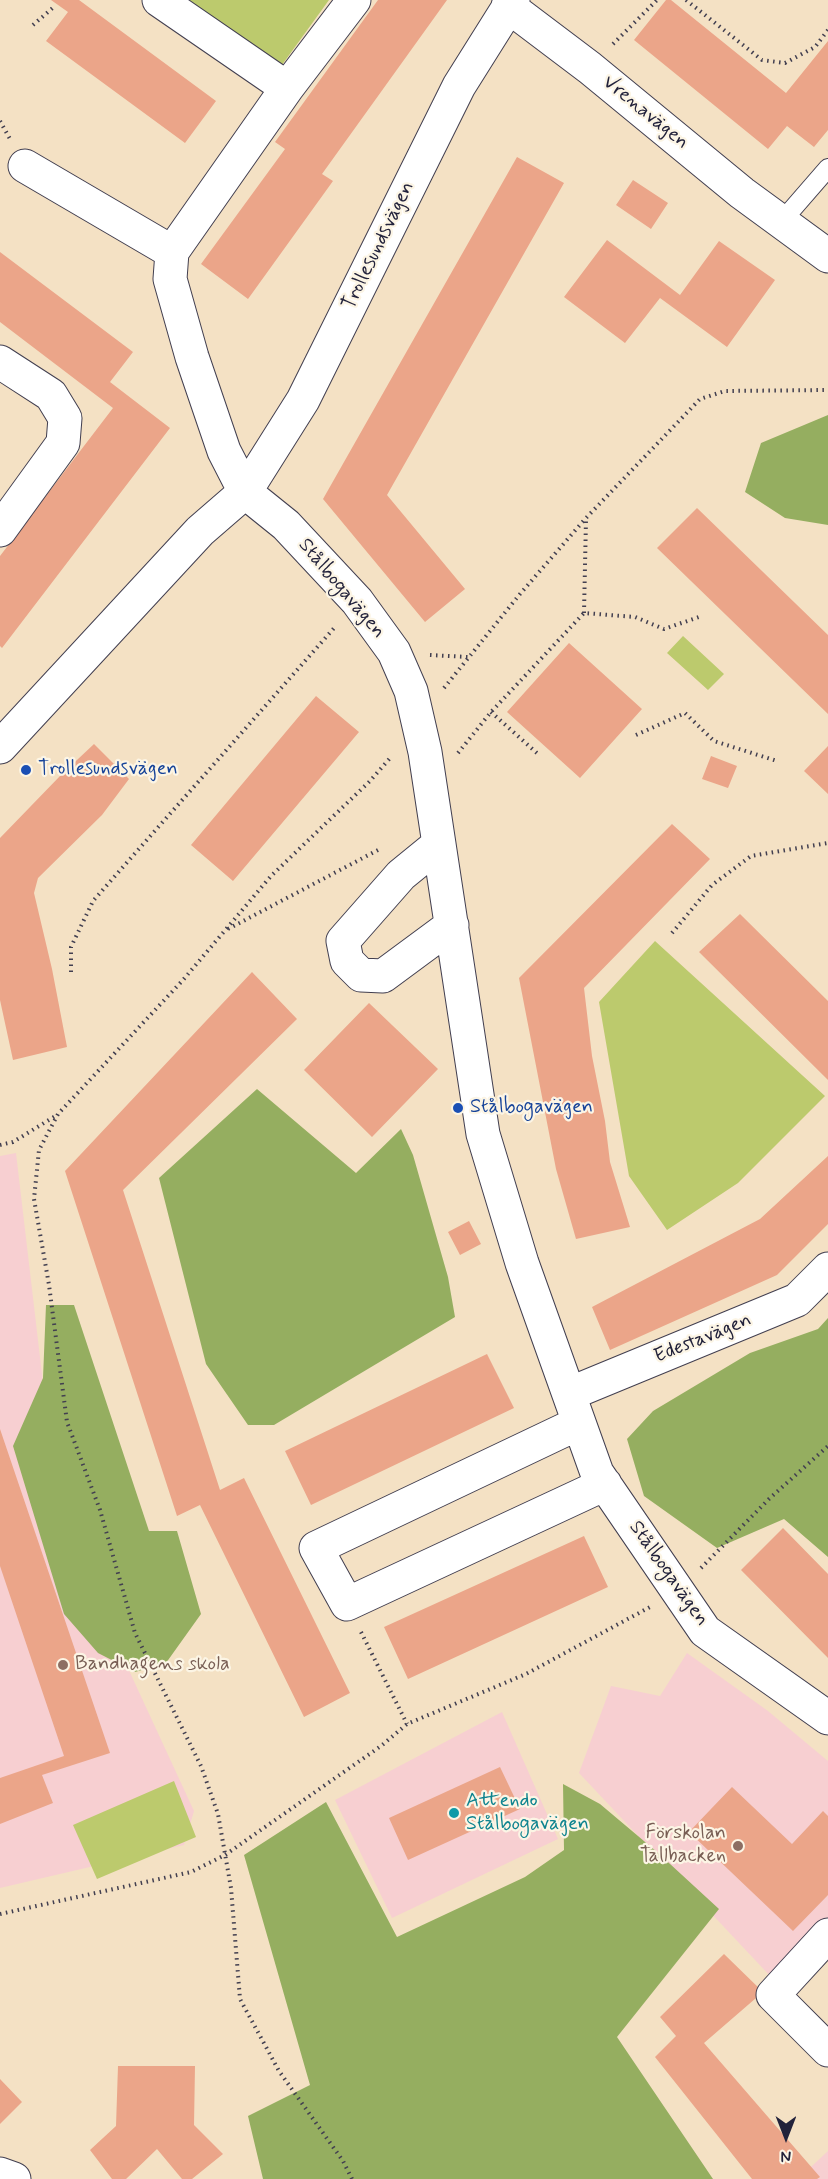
<!DOCTYPE html>
<meta charset="utf-8">
<style>
body{margin:0}
#map{position:relative;width:828px;height:2179px;overflow:hidden;background:#f4e1c4;font-family:Mynerve,sans-serif}
canvas{display:block}
.north{position:absolute;left:756px;top:2107px;width:60px;height:60px;-webkit-text-stroke:4px #fcf5e5;paint-order:stroke;rotate:180deg;font-size:16px;font-weight:700;line-height:24px;text-align:center;color:#22223b}
.north::after{content:'';display:block;margin:auto;width:21px;height:27px;background:#22223b;clip-path:polygon(50% 0,100% 100%,50% 72%,0 100%)}
</style>
<div id="map">
<canvas width="828" height="2179"></canvas>
<div class="north">N</div>
</div>
<script>
const g = document.querySelector('canvas').getContext('2d');
g.lineJoin = 'round';
function fill(path, color) { g.fillStyle = color; g.fill(path, 'evenodd'); }
const poly = rows => new Path2D(rows.map(r => 'M' + r).join(''));
function trace(path, color, width, dash) { g.strokeStyle = color; g.lineWidth = width; g.lineCap = dash ? 'butt' : 'round'; g.setLineDash(dash || []); g.stroke(path); }
function drawText(font, color, halo, rows, align = 'center') {
  g.font = font + ' Mynerve,sans-serif'; g.lineWidth = 4.5; g.setLineDash([]); g.textBaseline = 'middle'; g.strokeStyle = halo; g.fillStyle = color; for (const [text, x, y, turn = 0] of rows) {
    g.save(); g.translate(x, y); g.rotate((+turn || 0) * Math.PI / 180); g.textAlign = isNaN(turn) ? turn : align; if (halo) g.strokeText(text, 0, 0); g.fillText(text, 0, 0); g.restore();
  }
}
fill(poly([
 [16,1153,59,1519,194,1811,184,1845,0,1888,0,1156],
 [687,1653,768,1711,828,1761,828,1920,772,1978,579,1773,611,1686,660,1696],
 [502,1712,558,1839,392,1918,335,1800],
 [828,2151,828,2179,798,2179]
]), '#f7cfd1');
fill(poly([
 [177,0,329,0,279,69],
 [683,636,724,674,708,690,667,653],
 [655,941,825,1096,738,1183,667,1230,629,1176,599,1002],
 [174,1781,196,1837,97,1879,73,1825]
]), '#bcca6d');
fill(poly([
 [828,415,828,525,785,518,745,492,761,443],
 [257,1089,356,1173,401,1129,413,1155,448,1277,455,1317,274,1425,248,1425,206,1364,159,1178],
 [46,1305,74,1305,149,1531,177,1531,201,1614,166,1663,135,1672,98,1653,64,1614,13,1446,43,1378],
 [828,1318,828,1557,784,1519,717,1548,644,1496,627,1439,653,1411,750,1353,818,1329],
 [563,1784,600,1804,657,1852,719,1909,617,2037,713,2179,263,2179,248,2116,310,2085,244,1855,326,1802,397,1937,525,1877,564,1850]
]), '#95ae60');
fill(poly([
 [51,0,79,0,216,101,185,143,46,41,68,12],
 [378,0,447,0,322,174,333,181,248,299,201,264,285,149,275,142],
 [666,0,671,0,786,93,828,41,828,130,814,147,787,126,768,149,634,40],
 [517,157,564,183,387,495,465,589,425,622,323,499],
 [633,180,668,203,651,229,616,205],
 [607,240,680,295,719,241,775,280,727,347,660,298,625,343,564,297],
 [0,252,133,352,110,382,170,428,2,648,0,646,0,556,113,408,0,322],
 [697,508,828,635,828,714,657,548],
 [569,643,642,709,580,778,507,712],
 [316,696,359,732,233,881,191,845],
 [94,744,129,779,102,815,38,878,34,893,52,969,67,1047,13,1060,0,1000,0,838,60,776],
 [828,746,828,794,804,771],
 [711,756,737,766,728,788,702,779],
 [672,824,710,859,584,988,592,1056,605,1121,610,1162,630,1227,576,1239,556,1169,519,978],
 [740,914,828,1001,828,1080,699,952],
 [252,972,297,1019,123,1190,220,1490,244,1478,350,1693,304,1717,200,1505,177,1516,65,1171],
 [369,1003,438,1069,372,1137,304,1070],
 [828,1156,828,1224,777,1275,610,1350,592,1307,760,1219],
 [469,1221,481,1244,460,1255,448,1232],
 [487,1354,514,1408,311,1505,285,1451],
 [0,1429,110,1753,42,1775,53,1803,0,1824,0,1778,64,1756,0,1566],
 [783,1528,828,1574,828,1658,741,1570],
 [584,1536,608,1587,408,1679,384,1627],
 [500,1767,520,1809,408,1860,389,1818],
 [732,1787,792,1844,823,1811,828,1816,828,1895,793,1931,689,1832],
 [724,1954,763,1992,704,2043,820,2177,817,2179,752,2179,655,2057,676,2036,660,2017],
 [118,2066,195,2066,194,2125,223,2154,192,2179,182,2179,157,2149,126,2179,112,2179,90,2150,116,2126],
 [0,2079,22,2102,0,2124]
]), '#eba589');
const service = poly([
 [782,221,828,168]
]);
const minor = poly([
 [159,0,287,88,354,0],
 [508,6,590,68,742,193,828,256],
 [25,166,172,252,170,279,192,357,224,451,245,492,286,525,357,601,394,652,411,691,425,752,483,1134,522,1263,597,1473,705,1631,828,1718],
 [172,252,287,88],
 [0,362,51,395,65,418,63,443,0,530],
 [0,747,200,531,245,492,303,400,459,86,513,0],
 [439,844,401,875,343,941,347,961,361,975,383,976,452,925],
 [569,1394,797,1300,828,1269],
 [579,1423,316,1548,347,1604,605,1484],
 [828,1935,773,1995,828,2050],
 [0,2174,14,2179]
]);
trace(service, '#423f50', 20);
trace(minor, '#423f50', 35);
trace(poly([
 [686,0,762,60,785,63,815,47,828,30],
 [33,25,55,6],
 [613,44,657,0],
 [0,121,10,139],
 [584,613,586,519],
 [430,655,468,657],
 [444,688,520,594,586,518,700,399,725,391,828,390],
 [491,712,538,754],
 [636,735,685,713,714,741,777,761],
 [458,753,491,712,584,613,635,617,664,629,699,617],
 [228,929,378,850],
 [672,933,712,885,751,856,828,843],
 [71,972,71,947,93,901,335,627],
 [0,1145,13,1142,57,1115],
 [701,1568,769,1499,828,1446],
 [361,1632,407,1724],
 [0,1914,191,1872,225,1855,381,1746,407,1724,526,1674,650,1607],
 [352,2179,343,2161,279,2071,240,1999,231,1888,218,1814,201,1766,135,1633,100,1510,67,1422,49,1285,34,1199,39,1150,58,1114,183,980,271,876,370,781,391,757]
]), '#423f50', 4, [1.5, 4.5]);
trace(service, '#fff', 18);
trace(minor, '#fff', 33);
for (const [x, y, r, color] of [
 [26,770,6,"#1a4fb4"],
 [458,1108,6,"#1a4fb4"],
 [63,1665,6,"#8d6e63"],
 [454,1813,6,"#0f9aa8"],
 [738,1846,6,"#8d6e63"]
]) { const dot = new Path2D(); dot.arc(x, y, r, 0, 2 * Math.PI); g.fillStyle = color; g.fill(dot); trace(dot, '#fcf5e5', 2); }
drawText('20px', '#22223b', '#fcf5e5', [
 ["Vrenavägen",645,113,39],
 ["Trollesundsvägen",379,246,-64],
 ["Stålbogavägen",341,589,50],
 ["Edestavägen",703,1339,-22],
 ["Stålbogavägen",668,1574,55]
]);
drawText('20px', '#164399', '#fcf5e5', [
 ["Trollesundsvägen",38,770],
 ["Stålbogavägen",470,1108]
], 'left');
drawText('20px', '#785e54', '#fcf5e5', [
 ["Bandhagens skola",75,1665],
 ["Förskolan",726,1834,"right"],
 ["Tallbacken",726,1857,"right"]
], 'left');
drawText('20px', '#0d838f', '#fcf5e5', [
 ["Attendo",466,1802],
 ["Stålbogavägen",466,1825]
], 'left');
</script>
